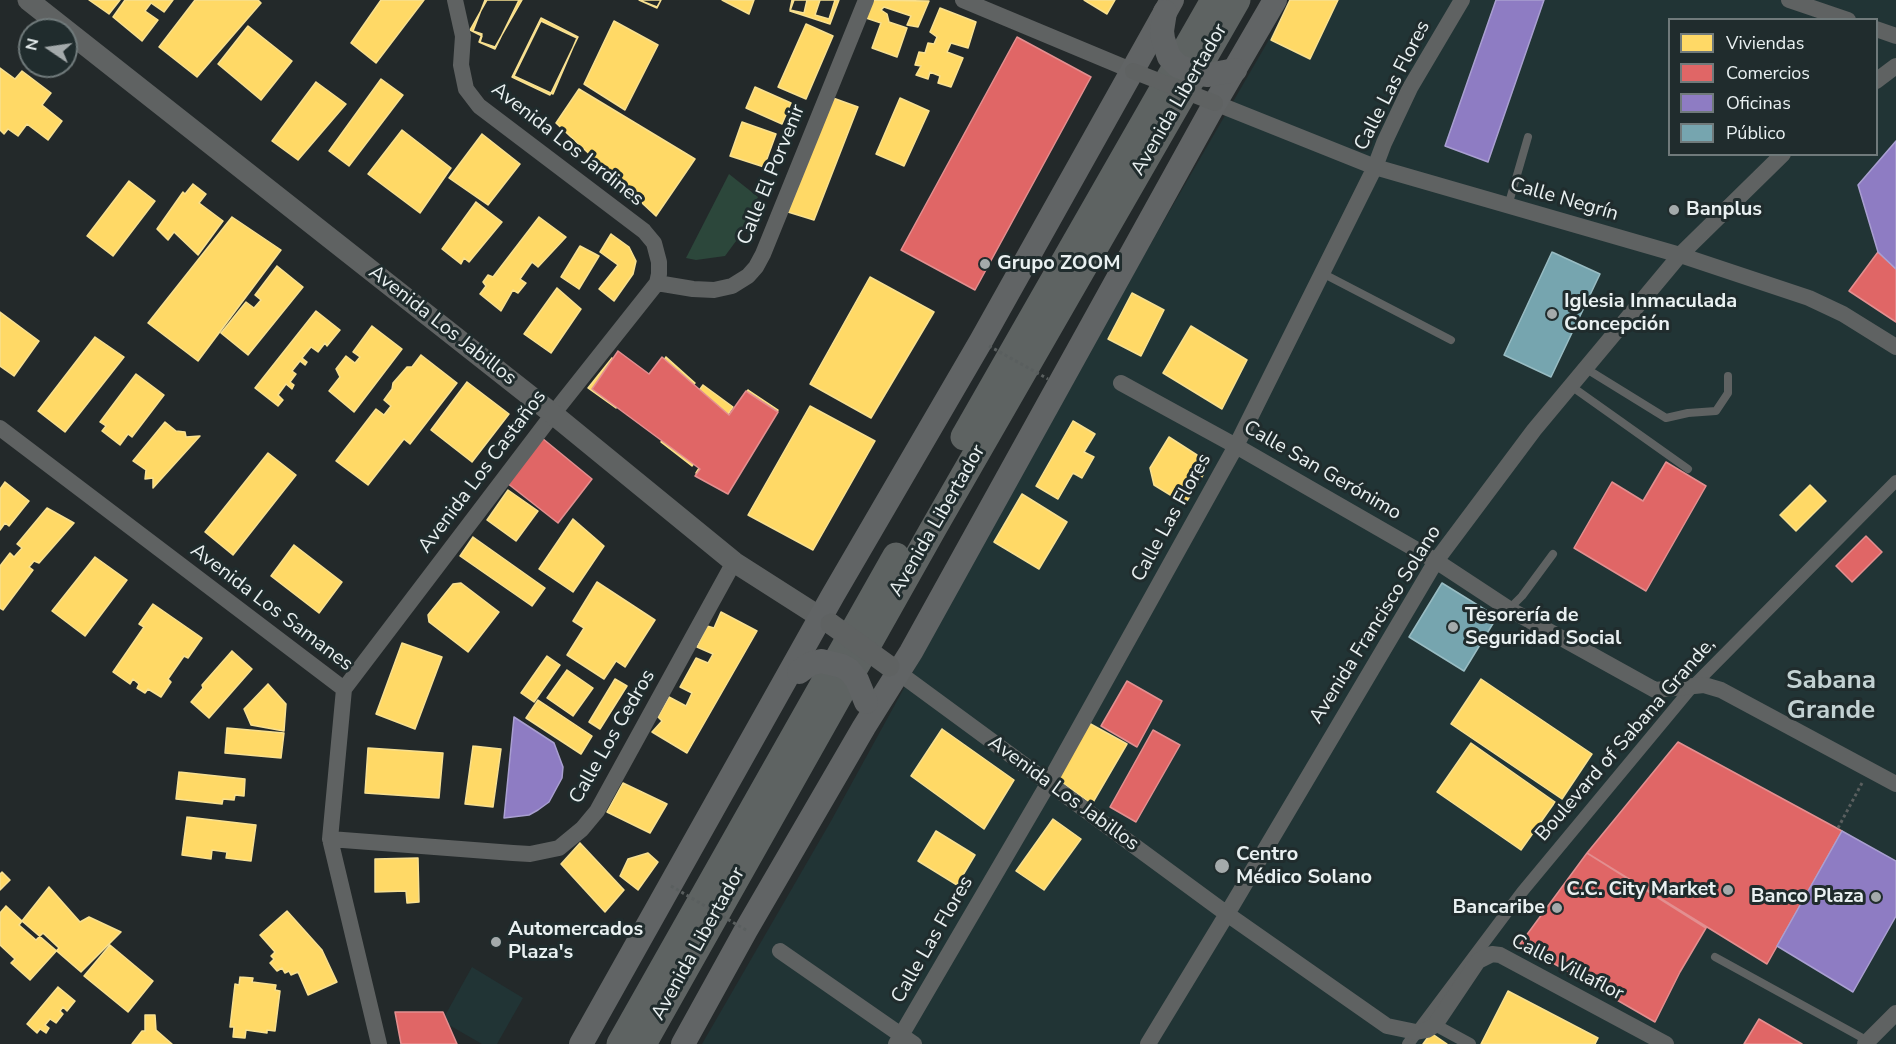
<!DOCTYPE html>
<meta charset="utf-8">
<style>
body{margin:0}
#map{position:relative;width:1896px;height:1044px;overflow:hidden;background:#23292a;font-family:"Nunito Sans",sans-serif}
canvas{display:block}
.legend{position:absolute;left:1668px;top:18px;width:210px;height:138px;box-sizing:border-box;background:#202c2d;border:2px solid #707a7b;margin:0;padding:8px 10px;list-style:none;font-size:18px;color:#e9f0f1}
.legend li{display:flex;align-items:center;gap:12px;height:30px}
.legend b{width:30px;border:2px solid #707a7b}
.north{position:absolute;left:18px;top:18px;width:60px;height:60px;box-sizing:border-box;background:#202c2d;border:2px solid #707a7b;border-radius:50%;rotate:283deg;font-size:16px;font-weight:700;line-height:24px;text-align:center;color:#e9f0f1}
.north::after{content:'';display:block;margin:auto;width:21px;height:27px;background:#a4aaab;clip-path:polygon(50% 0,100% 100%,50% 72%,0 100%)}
</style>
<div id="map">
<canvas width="1896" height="1044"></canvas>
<ul class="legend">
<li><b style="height:16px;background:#ffd966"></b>Viviendas</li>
<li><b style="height:16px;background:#e06666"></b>Comercios</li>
<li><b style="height:16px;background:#8e7cc3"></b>Oficinas</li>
<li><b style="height:16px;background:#76a5af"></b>Público</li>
</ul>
<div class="north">N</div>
</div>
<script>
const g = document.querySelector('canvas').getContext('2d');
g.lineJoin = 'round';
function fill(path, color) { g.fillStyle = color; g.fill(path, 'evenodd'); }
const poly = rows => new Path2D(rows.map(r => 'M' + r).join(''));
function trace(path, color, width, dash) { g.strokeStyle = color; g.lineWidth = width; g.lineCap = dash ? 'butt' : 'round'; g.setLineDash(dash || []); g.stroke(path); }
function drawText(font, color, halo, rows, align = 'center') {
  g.font = font + ' "Nunito Sans",sans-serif'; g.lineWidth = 6; g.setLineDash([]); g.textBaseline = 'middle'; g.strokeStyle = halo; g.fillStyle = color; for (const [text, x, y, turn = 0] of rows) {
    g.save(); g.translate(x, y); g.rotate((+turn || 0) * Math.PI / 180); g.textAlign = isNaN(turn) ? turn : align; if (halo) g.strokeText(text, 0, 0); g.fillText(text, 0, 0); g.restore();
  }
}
fill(poly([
 [1292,0,1896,0,1896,1044,702,1044,831,821,1104,324],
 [1670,20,1876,20,1876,154,1670,154],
 [472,967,523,998,497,1044,482,1044,442,1021]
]), '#213435');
fill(poly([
 [729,174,758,197,739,237,725,256,696,260,686,258]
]), '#2c473b');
const homes = poly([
 [89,0,120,0,109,14,89,0],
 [125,0,173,0,164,12,151,3,145,11,158,20,142,41,113,17,125,0],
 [195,0,258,0,261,3,197,77,159,47,195,0],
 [381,0,424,0,376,63,351,43,381,0],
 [485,0,519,0,495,49,479,42,482,34,473,31,485,0],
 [487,0,522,0,495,47,480,42,482,36,470,30,487,0],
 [639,0,661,0,657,8,639,0],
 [639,0,661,0,657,7,639,0],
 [722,0,754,0,749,14,722,0],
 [792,0,807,0,804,13,790,10,792,0],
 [794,0,839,0,830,24,790,11,794,0],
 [820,0,835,0,829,19,815,15,820,0],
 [870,0,929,1,918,27,907,25,911,16,884,7,881,10,887,14,889,22,907,28,897,57,872,48,881,23,863,17,870,0],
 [1084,0,1115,0,1107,14,1084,0],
 [1290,0,1338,0,1310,59,1271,40,1290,0],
 [940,8,976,22,968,48,951,43,947,52,963,58,951,87,938,83,940,76,930,72,928,79,916,75,921,66,915,65,919,52,925,53,928,43,934,44,937,37,930,32,940,8],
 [541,18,578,37,550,95,512,77,541,18],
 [541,21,577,38,553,94,514,76,541,21],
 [614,21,658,45,625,110,584,84,614,21],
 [806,24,833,36,806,99,778,87,806,24],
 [248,26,292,61,261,100,218,64,248,26],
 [0,68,15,79,22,71,51,93,42,105,62,121,48,140,27,124,18,136,8,129,4,134,0,130,0,68],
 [381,79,403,95,349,166,329,151,381,79],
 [316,82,346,104,298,160,272,141,316,82],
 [755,87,791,103,782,124,746,108,755,87],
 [579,89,695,159,656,216,556,123,579,89],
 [833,98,858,107,814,220,788,212,833,98],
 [900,98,929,111,904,166,876,154,900,98],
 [742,122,776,134,764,167,730,156,742,122],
 [402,130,451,168,420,213,368,174,402,130],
 [482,134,520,164,488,205,449,178,482,134],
 [129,181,155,201,113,256,87,236,129,181],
 [193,184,206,194,199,203,223,221,198,255,174,232,168,240,157,229,183,192,185,194,193,184],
 [476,202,502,222,469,262,464,258,461,264,442,249,476,202],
 [232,217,281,250,198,361,148,323,232,217],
 [539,217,566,237,538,267,532,262,520,279,526,283,518,293,513,290,501,311,480,294,486,286,483,282,488,275,493,277,539,217],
 [611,234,629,247,636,261,633,274,614,301,599,289,618,265,600,252,611,234],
 [580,246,599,256,579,289,561,277,580,246],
 [277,266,303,287,248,355,221,333,246,302,254,308,261,300,255,295,277,266],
 [870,277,934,312,871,418,810,384,870,277],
 [557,288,581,309,551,353,524,334,557,288],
 [1132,293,1164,310,1141,356,1108,339,1132,293],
 [316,311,340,330,327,346,325,343,318,352,311,347,302,358,307,362,305,365,300,361,292,371,296,374,290,382,294,385,292,389,286,384,278,395,283,400,278,406,255,388,316,311],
 [0,312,39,341,14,376,0,366,0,312],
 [372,326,402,349,354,412,329,391,340,377,336,369,346,356,355,363,360,357,353,352,372,326],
 [1191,326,1247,360,1222,409,1163,373,1191,326],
 [95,337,124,357,65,432,38,411,95,337],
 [421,355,457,383,410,444,404,439,368,485,336,461,376,409,384,415,391,406,384,400,392,389,393,383,407,367,412,367,421,355],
 [666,357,695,383,653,432,627,414,666,357],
 [612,358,638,376,616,408,588,388,612,358],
 [136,374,164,395,132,437,128,434,120,445,102,431,106,426,100,422,136,374],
 [467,382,509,414,472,462,431,430,467,382],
 [703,385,733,407,692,466,661,442,703,385],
 [748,390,778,410,727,493,696,473,748,390],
 [810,406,875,441,813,550,748,515,810,406],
 [1073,421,1095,434,1084,452,1094,457,1082,478,1073,473,1058,499,1036,486,1073,421],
 [165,422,176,431,185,432,186,437,200,436,153,488,153,478,145,479,146,470,133,461,165,422],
 [1169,437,1197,455,1203,475,1185,504,1154,485,1150,468,1169,437],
 [268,453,296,475,233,555,205,532,268,453],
 [5,482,29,501,9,526,5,523,0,530,0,489,5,482],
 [1810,485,1826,501,1796,531,1780,515,1810,485],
 [508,490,538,511,516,541,487,520,508,490],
 [1022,494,1067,522,1039,569,994,542,1022,494],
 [47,508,74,523,39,563,34,561,29,567,33,570,3,610,0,608,0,566,10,553,14,557,22,548,17,544,47,508],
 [573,519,604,546,573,592,539,569,573,519],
 [473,537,545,588,532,606,460,556,473,537],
 [294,545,342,582,319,613,271,576,294,545],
 [95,557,127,580,85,636,52,611,95,557],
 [597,582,655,620,625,667,616,661,604,679,567,655,584,628,573,621,597,582],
 [461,583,499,612,468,652,429,622,428,615,453,584,461,583],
 [153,604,202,638,188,658,184,656,168,679,171,682,161,697,148,689,145,693,137,688,139,684,133,679,130,684,113,672,144,627,139,624,153,604],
 [721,612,757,631,687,753,652,732,662,721,658,717,669,697,686,706,692,693,680,687,696,658,708,663,713,654,697,647,707,626,714,628,721,612],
 [402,643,442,657,415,729,376,714,402,643],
 [232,651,252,669,209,718,191,702,203,688,202,685,232,651],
 [547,656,560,665,534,702,521,693,547,656],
 [567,670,593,688,573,716,547,698,567,670],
 [615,679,627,686,600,729,589,722,615,679],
 [1481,679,1592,754,1562,799,1451,724,1481,679],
 [268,684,286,704,284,731,251,725,244,709,268,684],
 [538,700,592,736,581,754,526,718,538,700],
 [1087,722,1127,744,1092,804,1056,778,1087,722],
 [227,728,284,733,281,758,225,753,227,728],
 [942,729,1014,780,984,829,911,776,942,729],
 [1471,743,1555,802,1521,850,1437,792,1471,743],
 [473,746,501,749,493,807,465,804,473,746],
 [368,748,443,753,439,798,365,793,368,748],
 [179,772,245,779,244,796,235,795,234,800,223,799,222,804,176,799,179,772],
 [623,783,667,804,650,833,607,812,623,783],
 [187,817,256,825,251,861,226,858,227,852,212,850,211,859,182,855,187,817],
 [1053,819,1081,839,1044,890,1016,871,1053,819],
 [936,831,975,855,957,885,918,861,936,831],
 [580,843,624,890,605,912,561,864,580,843],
 [648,853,658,862,638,890,620,876,628,859,648,853],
 [418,858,419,902,407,903,406,891,375,892,375,859,418,858],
 [2,872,10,880,0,890,0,874,2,872],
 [49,887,80,922,89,917,121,932,81,972,22,921,49,887],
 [6,906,22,921,19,925,36,940,43,933,59,948,30,980,11,963,15,959,0,945,0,913,6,906],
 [287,911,322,950,337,982,308,995,298,972,291,975,289,971,285,973,282,968,277,971,270,963,274,959,271,956,275,952,260,935,287,911],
 [110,945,153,981,128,1012,84,976,110,945],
 [240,977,253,978,252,982,276,985,275,990,280,991,275,1031,267,1030,267,1033,246,1030,245,1038,233,1037,234,1027,230,1027,235,984,239,985,240,977],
 [58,987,75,1001,67,1011,63,1007,60,1011,63,1014,56,1023,50,1019,45,1025,49,1028,46,1033,40,1029,37,1033,27,1024,58,987],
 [1508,991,1598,1038,1595,1044,1481,1044,1508,991],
 [145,1015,155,1015,156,1030,172,1044,132,1044,142,1031,145,1031,145,1015],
 [1431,1033,1447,1044,1423,1044,1431,1033]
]);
fill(homes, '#ffd966');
trace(homes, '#f8e090', 1.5);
const shops = poly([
 [1017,37,1091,77,975,290,901,250,1017,37],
 [1878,252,1896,269,1896,322,1849,291,1878,252],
 [618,351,649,374,662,357,729,415,746,391,778,412,728,494,695,476,700,469,592,389,618,351],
 [542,438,592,479,558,523,507,483,542,438],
 [1666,462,1706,486,1646,591,1574,548,1612,482,1643,501,1666,462],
 [1866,536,1882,552,1852,582,1836,566,1866,536],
 [1127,681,1162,701,1137,747,1101,726,1127,681],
 [1153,730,1180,745,1136,822,1110,807,1153,730],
 [1678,742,1842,831,1767,964,1587,853,1678,742],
 [1587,853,1706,928,1680,972,1655,1022,1520,944,1587,853],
 [395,1012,443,1012,457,1044,401,1044,395,1012],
 [1759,1019,1802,1044,1744,1044,1759,1019]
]);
fill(shops, '#e06666');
trace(shops, '#e38f90', 1.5);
const offices = poly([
 [1496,0,1544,0,1488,162,1445,146,1496,0],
 [1896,141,1896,269,1878,252,1858,185,1896,141],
 [514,717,554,743,563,767,562,778,549,802,538,810,529,815,504,818,514,717],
 [1842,831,1896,861,1896,916,1853,992,1777,946,1842,831]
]);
fill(offices, '#8e7cc3');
trace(offices, '#a99fd1', 1.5);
const public = poly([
 [1552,252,1600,274,1551,377,1504,355,1552,252],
 [1442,583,1497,617,1464,671,1409,637,1442,583]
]);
fill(public, '#76a5af');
trace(public, '#98bcc3', 1.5);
trace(poly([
 [1838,828,1862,783]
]), '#5a5f5f', 3, [3, 3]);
trace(poly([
 [1508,206,1528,137],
 [1322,273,1451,340],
 [1585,368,1666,418,1688,413,1716,411,1728,393,1728,376],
 [1571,386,1688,469],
 [1509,609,1522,596,1553,554],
 [1715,957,1868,1041]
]), '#5f6262', 8);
trace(poly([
 [1435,1025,1470,1044],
 [1408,1044,1522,892,1693,686,1896,481]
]), '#5f6262', 12);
trace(poly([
 [963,0,1133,71],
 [1789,0,1848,20],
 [1876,29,1896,36],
 [1876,81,1896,66],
 [1215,103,1375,167,1680,255,1809,298,1843,314,1896,347],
 [657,283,693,289,714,290,732,286,748,276,756,267,763,254,866,0],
 [1121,383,1236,446,1436,561,1509,609,1655,690,1704,685,1721,690,1896,784],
 [0,428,344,689,330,839,379,1044],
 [899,673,1227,914,1387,1026,1416,1032,1427,1030,1435,1025,1478,961,1492,954,1500,955,1666,1044],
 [344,689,553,414,657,283,659,274,659,262,654,243,644,231,479,106,466,89,461,65,463,36,455,0],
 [330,839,513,853,530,854,559,848,582,829,597,811,734,562],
 [780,951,914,1044],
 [896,1044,1048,784,1236,446,1375,167,1384,143,1410,88,1462,0],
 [1148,1044,1227,914,1436,561,1534,430,1680,255,1783,154],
 [1865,1044,1896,1013]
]), '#5f6262', 16);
trace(poly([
 [28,0,66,30],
 [66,30,553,414,734,562,831,624]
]), '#5f6262', 21);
trace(poly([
 [581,1044,833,595,981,341,1172,0],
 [683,1044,746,930,864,727,911,652,1215,103,1275,0]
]), '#616465', 24);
trace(poly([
 [964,437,1214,0],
 [620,1044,896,556],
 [643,1044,933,529,1237,0]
]), '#5e6362', 27);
trace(poly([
 [989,346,1048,379],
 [671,886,746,930]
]), '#5a5f5f', 3, [3, 3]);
trace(poly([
 [1133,71,1215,103]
]), '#5f6262', 16);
trace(poly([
 [831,624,889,666]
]), '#5f6262', 21);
trace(poly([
 [1165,12,1162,31,1163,39,1169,57,1178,66,1199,74,1208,75,1235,70],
 [799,672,810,664,821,661,842,666,849,670,857,680,866,702]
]), '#616465', 24);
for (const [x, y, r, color] of [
 [1674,210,6,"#a4aaab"],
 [985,264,6,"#a4aaab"],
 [1552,314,6,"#a4aaab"],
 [1453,627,6,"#a4aaab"],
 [1222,866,8,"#a4aaab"],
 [1728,890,6,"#a4aaab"],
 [1876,897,6,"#a4aaab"],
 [1557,908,6,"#a4aaab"],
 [496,942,6,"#a4aaab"]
]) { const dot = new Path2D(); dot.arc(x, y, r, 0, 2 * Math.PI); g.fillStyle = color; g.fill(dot); trace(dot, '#202c2d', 2); }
drawText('20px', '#e9f0f1', '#202c2d', [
 ["Calle Las Flores",1393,86,-63],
 ["Avenida Libertador",1180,100,-60],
 ["Avenida Los Jardines",567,145,38],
 ["Calle El Porvenir",772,175,-68],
 ["Calle Negrín",1564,200,16],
 ["Avenida Los Jabillos",442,326,38],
 ["Calle San Gerónimo",1322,471,30],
 ["Avenida Los Castaños",483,472,-53],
 ["Calle Las Flores",1172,518,-61],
 ["Avenida Libertador",938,521,-60],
 ["Avenida Los Samanes",271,608,37],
 ["Avenida Francisco Solano",1376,625,-58],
 ["Calle Los Cedros",613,737,-60],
 ["Boulevard of Sabana Grande,",1626,740,-49],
 ["Avenida Los Jabillos",1063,794,36],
 ["Calle Las Flores",933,940,-60],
 ["Avenida Libertador",699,944,-61],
 ["Calle Villaflor",1567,968,27]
]);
drawText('bold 20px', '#e9f0f1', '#202c2d', [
 ["Banplus",1686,210],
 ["Grupo ZOOM",997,264],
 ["Iglesia Inmaculada",1564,302],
 ["Concepción",1564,325],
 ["Tesorería de",1465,616],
 ["Seguridad Social",1465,639],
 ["Centro",1236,855],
 ["Médico Solano",1236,878],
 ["C.C. City Market",1716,890,"right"],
 ["Banco Plaza",1864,897,"right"],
 ["Bancaribe",1545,908,"right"],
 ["Automercados",508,930],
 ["Plaza's",508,953]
], 'left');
drawText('bold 26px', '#c3d2d3', '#202c2d', [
 ["Sabana",1831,682],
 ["Grande",1831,712]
]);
</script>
